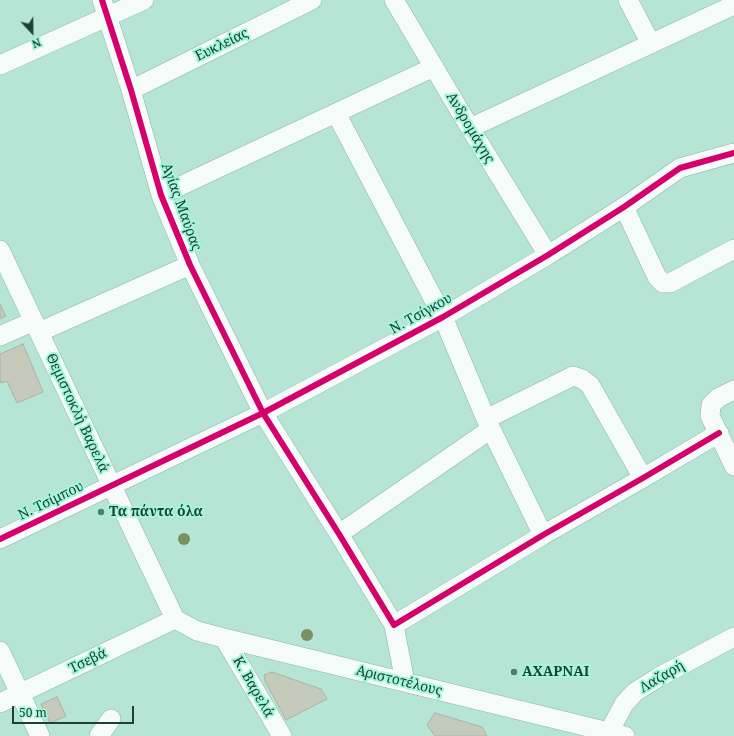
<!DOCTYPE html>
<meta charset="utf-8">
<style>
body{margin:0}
#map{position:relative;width:734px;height:736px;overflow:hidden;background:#b6e4d5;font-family:"Noto Serif",serif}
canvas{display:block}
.north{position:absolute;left:12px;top:12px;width:40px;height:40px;-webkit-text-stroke:3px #a3f7db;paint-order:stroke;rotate:158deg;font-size:11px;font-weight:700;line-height:16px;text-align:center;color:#1e4136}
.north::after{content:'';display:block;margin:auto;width:14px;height:18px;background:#1e4136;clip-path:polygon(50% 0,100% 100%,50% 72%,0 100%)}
.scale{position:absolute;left:12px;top:706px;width:122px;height:18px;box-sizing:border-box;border:2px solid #1e4136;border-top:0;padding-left:5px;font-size:12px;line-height:14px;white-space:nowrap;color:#1e4136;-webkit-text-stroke:3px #a3f7db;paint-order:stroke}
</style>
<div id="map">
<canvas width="734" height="736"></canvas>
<div class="north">N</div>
<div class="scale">50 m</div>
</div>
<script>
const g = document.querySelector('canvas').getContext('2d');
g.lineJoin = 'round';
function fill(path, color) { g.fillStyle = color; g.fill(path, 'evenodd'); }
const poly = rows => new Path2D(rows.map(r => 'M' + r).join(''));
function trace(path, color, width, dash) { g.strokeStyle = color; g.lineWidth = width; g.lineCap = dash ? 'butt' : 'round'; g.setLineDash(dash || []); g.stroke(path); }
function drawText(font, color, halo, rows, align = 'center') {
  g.font = font + ' "Noto Serif",serif'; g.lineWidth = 4; g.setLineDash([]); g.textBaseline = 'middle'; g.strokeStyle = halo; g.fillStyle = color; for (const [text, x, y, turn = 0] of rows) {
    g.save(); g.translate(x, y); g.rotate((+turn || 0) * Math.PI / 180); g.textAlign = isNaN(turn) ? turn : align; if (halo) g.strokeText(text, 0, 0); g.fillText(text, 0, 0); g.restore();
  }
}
const building = poly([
 [0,304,6,316,0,319,0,304],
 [23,344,43,392,17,403,7,381,1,383,0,380,0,354,23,344],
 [272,672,321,689,327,699,286,720,265,681,264,675,272,672],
 [57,697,66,716,50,723,41,704,57,697],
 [435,713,482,727,487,736,435,736,427,725,435,713]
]);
fill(building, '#c5cabb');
trace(building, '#aab3a6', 1);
const minor = poly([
 [102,0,131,90,161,195,190,265,263,413,339,534,394,625,543,535,643,478,719,433],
 [394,0,470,128,548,255],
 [628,0,651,44],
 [0,65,144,0],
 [131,90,312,0],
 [336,113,443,317,486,419,543,535],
 [470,128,734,5],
 [161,195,434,67],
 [624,207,657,277,663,283,670,283,734,249],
 [0,250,175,619],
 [39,332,190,265],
 [0,336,34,321],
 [734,390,718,398,711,405,710,416,734,466],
 [486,419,573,376,582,379,590,385,643,478],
 [339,534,491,429],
 [0,539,263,413,443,317,548,255,624,207,680,168,734,153],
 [175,619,197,631,224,638,625,736],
 [394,625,405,682],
 [224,638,282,736],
 [0,651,40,736],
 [0,703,175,619],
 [99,736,111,719],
 [607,736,624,704,635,692,659,677,734,637]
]);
trace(minor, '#8eb3a7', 20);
trace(minor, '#f4fbf9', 19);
trace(poly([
 [102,0,131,90,161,195,190,265,263,413,339,534,394,625,543,535,643,478,719,433],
 [0,539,263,413,443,317,548,255,624,207,680,168,734,153]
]), '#d6006c', 6);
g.fillStyle = '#7a9062';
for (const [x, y] of [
 [184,539],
 [307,635]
]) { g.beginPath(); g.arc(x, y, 6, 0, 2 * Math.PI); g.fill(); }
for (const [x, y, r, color] of [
 [101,512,4,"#537a6e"],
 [514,672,4,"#537a6e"]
]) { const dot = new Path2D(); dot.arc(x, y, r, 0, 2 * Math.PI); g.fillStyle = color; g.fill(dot); trace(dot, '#a3f7db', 1.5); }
drawText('14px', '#1e4136', '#a3f7db', [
 ["Ευκλείας",222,45,-26],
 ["Ανδρομάχης",470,128,59],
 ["Αγίας Μαύρας",181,207,70],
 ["Ν. Τσίγκου",421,314,-29],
 ["Θεμιστοκλή Βαρελά",77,413,65],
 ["N. Τσίμπου",51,501,-26],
 ["Τσεβά",88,661,-26],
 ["Λαζαρή",662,677,-30],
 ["Αριστοτέλους",399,681,14],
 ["Κ. Βαρελά",253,687,60]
]);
drawText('bold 14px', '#1e4136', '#a3f7db', [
 ["Τα πάντα όλα",109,512],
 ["ΑΧΑΡΝΑΙ",522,672]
], 'left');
</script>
